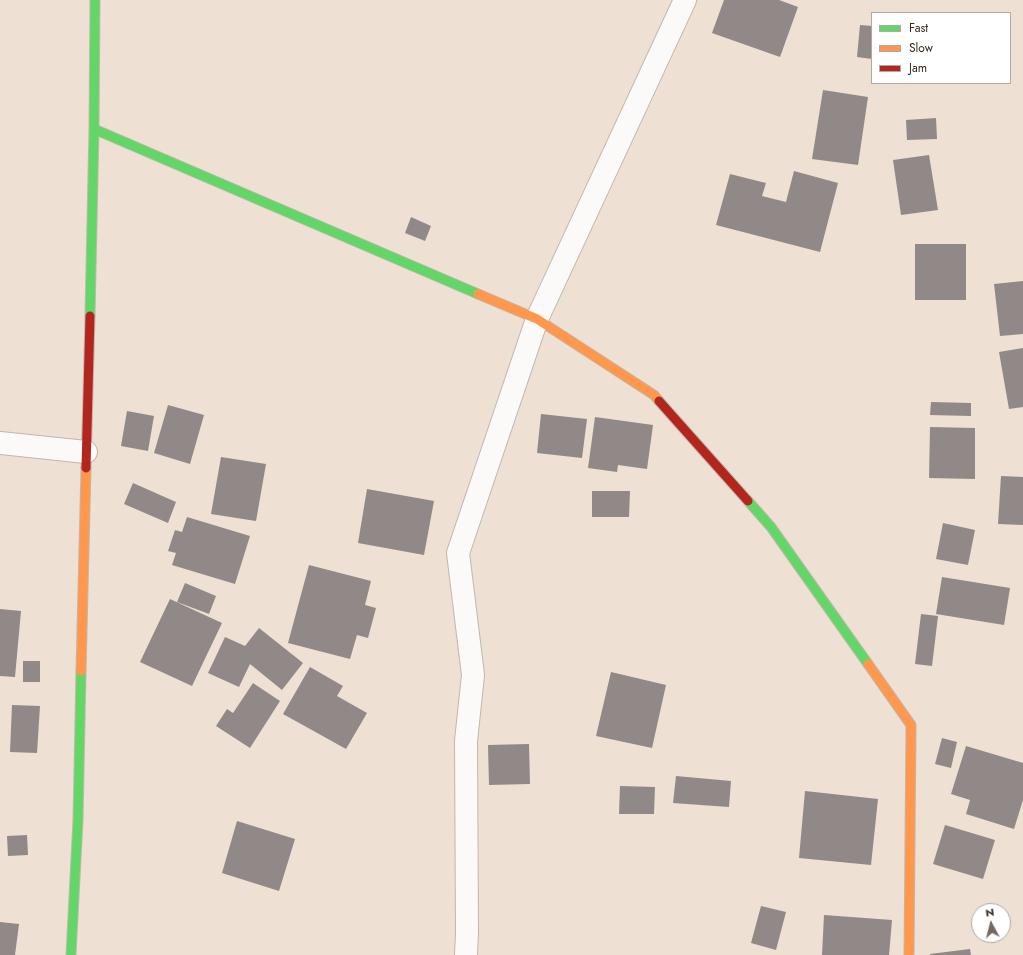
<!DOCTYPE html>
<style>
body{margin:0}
#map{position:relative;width:1023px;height:955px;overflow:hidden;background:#eee0d2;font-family:Jost,sans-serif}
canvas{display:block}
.legend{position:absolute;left:871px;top:12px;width:140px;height:72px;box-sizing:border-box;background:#fff;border:1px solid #ada9a6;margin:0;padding:5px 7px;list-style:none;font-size:12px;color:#332920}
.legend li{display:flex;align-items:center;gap:8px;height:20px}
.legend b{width:20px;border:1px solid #ada9a6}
.north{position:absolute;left:971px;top:903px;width:40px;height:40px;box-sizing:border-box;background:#fff;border:1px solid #ada9a6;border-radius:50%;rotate:353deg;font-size:11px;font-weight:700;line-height:16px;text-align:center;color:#332920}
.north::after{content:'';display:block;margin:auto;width:14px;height:18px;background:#74695e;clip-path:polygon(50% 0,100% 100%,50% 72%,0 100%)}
</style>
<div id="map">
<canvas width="1023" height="955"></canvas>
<ul class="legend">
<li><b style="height:5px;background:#63d668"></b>Fast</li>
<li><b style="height:5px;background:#ff974d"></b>Slow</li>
<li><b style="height:5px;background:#b3261e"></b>Jam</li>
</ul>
<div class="north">N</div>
</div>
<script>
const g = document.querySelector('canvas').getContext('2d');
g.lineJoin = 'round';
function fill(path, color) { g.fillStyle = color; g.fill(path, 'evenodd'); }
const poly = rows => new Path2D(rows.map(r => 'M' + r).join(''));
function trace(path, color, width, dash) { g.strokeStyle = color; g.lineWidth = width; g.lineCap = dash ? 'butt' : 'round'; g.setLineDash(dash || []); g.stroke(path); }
fill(poly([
 [724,0,779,0,798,7,780,57,712,33],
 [860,25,872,26,872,59,857,57],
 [823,90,868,97,858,165,812,159],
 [936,118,937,139,907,140,906,120],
 [929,155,938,210,901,215,893,160],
 [794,171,838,183,820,252,716,225,730,174,766,183,762,196,786,202],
 [411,217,431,226,425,241,405,233],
 [915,244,966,244,966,300,915,300],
 [1023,281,1023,334,1000,336,994,284],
 [1023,348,1023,407,1009,409,999,352],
 [931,402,971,403,971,416,930,415],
 [168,405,204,415,190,464,154,453],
 [127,411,154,416,148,451,121,446],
 [541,414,587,419,582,458,537,453],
 [595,417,653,425,647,469,618,465,617,472,588,468],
 [930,427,975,428,975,479,929,478],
 [221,457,266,464,256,521,211,514],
 [1001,476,1023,477,1023,525,998,524],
 [133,483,176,502,168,523,124,504],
 [367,489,434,501,424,555,358,543],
 [592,491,630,491,629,517,592,517],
 [187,517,250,536,235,584,172,565,176,553,168,551,175,530,182,532],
 [943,523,975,530,968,565,936,559],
 [309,565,371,581,365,605,376,608,368,638,357,635,350,659,288,643],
 [942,577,1010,588,1004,625,936,614],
 [185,583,216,596,209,614,177,602],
 [170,599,222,623,192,686,140,662],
 [0,609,21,611,15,677,0,676],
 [921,614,938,616,932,666,915,664],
 [259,628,303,663,282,690,250,664,239,687,208,673,225,637,245,646],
 [23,661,40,661,40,682,23,682],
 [310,667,343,686,337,696,367,713,346,749,283,714],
 [611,672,666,685,652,748,596,736],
 [253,683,280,701,250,748,216,726,227,709,233,713],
 [12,705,40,706,37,753,10,752],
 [942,738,957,742,951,768,935,764],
 [529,744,530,784,489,785,488,745],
 [966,746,1023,763,1023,800,1014,829,966,814,970,800,951,794],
 [676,776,731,781,729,807,673,803],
 [620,786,655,787,654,814,619,814],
 [805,791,878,799,871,865,799,858],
 [237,821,295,839,279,891,222,873],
 [945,825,995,840,983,879,933,864],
 [27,835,28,855,8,856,7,836],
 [761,906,786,912,776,950,751,943],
 [824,915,892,920,889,955,822,955],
 [0,922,19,924,15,955,0,955],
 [970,949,971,955,930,955,930,954]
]), '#908988');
const street = poly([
 [0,443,86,452],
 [466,955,467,933,466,741,473,675,458,553,537,319,685,0]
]);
const fast = poly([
 [94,129,478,294],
 [90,316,94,129,95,0],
 [748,501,771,527,868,664],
 [71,955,78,820,81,671]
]);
const slow = poly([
 [478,294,537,319,654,395,659,401],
 [868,664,911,725,909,955],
 [81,671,86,468]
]);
const jam = poly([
 [659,401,748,501],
 [86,468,90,316]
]);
trace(street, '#c1b7ac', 24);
trace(fast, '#c1b7ac', 11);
trace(slow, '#c1b7ac', 11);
trace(jam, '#c1b7ac', 11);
trace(street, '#fcfaf8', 22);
trace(fast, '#63d668', 9);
trace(slow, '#ff974d', 9);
trace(jam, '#b3261e', 9);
</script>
